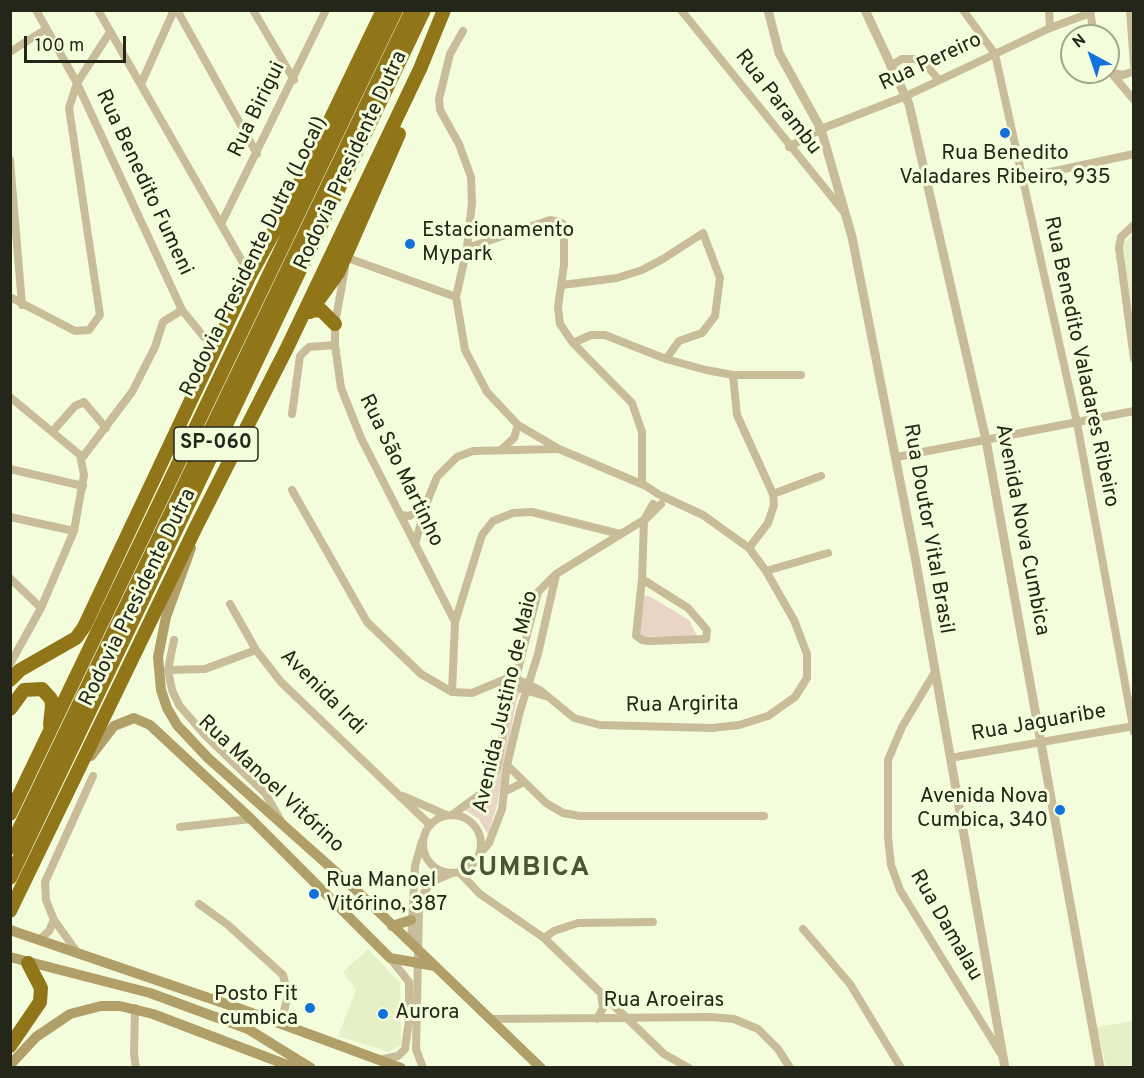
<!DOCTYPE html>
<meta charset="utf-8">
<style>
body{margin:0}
#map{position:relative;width:1144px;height:1078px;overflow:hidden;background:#f4fddb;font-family:Overpass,sans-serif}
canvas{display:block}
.frame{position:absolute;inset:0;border:12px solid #232619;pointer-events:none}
.north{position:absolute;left:1060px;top:24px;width:60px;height:60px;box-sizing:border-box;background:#f4fddb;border:2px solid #a0a78d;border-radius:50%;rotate:320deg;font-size:16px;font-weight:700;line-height:24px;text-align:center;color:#232619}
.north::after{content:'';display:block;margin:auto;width:21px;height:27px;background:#1272db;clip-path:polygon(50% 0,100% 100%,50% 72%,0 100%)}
.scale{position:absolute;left:24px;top:36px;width:102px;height:27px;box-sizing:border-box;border:3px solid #232619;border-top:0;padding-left:8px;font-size:18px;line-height:21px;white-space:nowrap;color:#232619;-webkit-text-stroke:4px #f4fddb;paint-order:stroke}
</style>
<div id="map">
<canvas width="1144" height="1078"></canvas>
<div class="frame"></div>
<div class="north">N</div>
<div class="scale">100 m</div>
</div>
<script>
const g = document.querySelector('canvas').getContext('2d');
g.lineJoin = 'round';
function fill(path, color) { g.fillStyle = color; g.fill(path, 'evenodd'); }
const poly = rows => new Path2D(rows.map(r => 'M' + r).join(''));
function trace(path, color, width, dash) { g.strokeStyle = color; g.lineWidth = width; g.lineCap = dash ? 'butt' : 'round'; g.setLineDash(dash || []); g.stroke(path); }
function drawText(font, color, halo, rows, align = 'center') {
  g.font = font + ' Overpass,sans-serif'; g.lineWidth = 6; g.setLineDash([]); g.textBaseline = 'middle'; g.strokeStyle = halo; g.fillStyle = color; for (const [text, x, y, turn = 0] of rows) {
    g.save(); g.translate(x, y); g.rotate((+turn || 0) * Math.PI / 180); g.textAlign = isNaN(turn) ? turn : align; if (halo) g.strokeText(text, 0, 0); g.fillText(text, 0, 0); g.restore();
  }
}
fill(poly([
 [1133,233,1133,378,1124,243],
 [368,949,400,983,401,1045,389,1052,338,1036,356,990,343,972],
 [1133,1021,1133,1067,1106,1067,1097,1027]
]), '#e6f0c7');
fill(poly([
 [644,596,649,596,689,620,698,638,639,636],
 [517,688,521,690,516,703,497,805,488,835,479,819,465,810,487,792,497,777,511,703]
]), '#e8d5c5');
trace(poly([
 [36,10,77,83,182,310,204,337],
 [98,10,250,275],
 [177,10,257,154],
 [253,10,294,80],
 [681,10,844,212],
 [963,10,995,54,1077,423,1134,732],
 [1049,10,1050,28],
 [1090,10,1094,36],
 [1130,10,1134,65],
 [463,31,450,54,439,99,440,110,459,144,471,177,472,203,467,248,456,297,465,350,487,392,518,425,559,449,646,486,658,494],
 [10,52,46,29],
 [890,66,902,59,915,59,926,65,939,80],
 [1108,69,1134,100],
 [1113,73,1123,75,1134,71],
 [141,84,174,10],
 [789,147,821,129,906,96,1050,28,1090,13],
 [10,160,22,305],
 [1022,178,1134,154],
 [221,224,326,10],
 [1134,225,1121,237,1119,248,1134,359],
 [467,248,550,220,560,222,564,225,564,265,558,307,560,324,573,343,632,403,642,432,642,484],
 [345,257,456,297],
 [345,268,335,324,335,345,341,388,361,438,455,622],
 [562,285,617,278,642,270,663,259,703,233,720,278,715,316,702,333,679,341,666,359],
 [10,297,75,331,89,330,100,315,69,108,77,83,110,32],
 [573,343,591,335,605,335,666,359,706,370,733,375,801,375],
 [733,375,737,415,773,494,774,505,768,523,749,548],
 [10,397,80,455,84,475,74,531,41,608,10,664],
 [292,414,300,356,309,347,335,345],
 [52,432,75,406,84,402,106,428],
 [501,450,514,438,518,425],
 [897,457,1134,411],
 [82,458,132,392,155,347,163,322,182,310],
 [10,469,83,486],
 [292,490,367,622,421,674,452,692,472,693,508,678,517,679,540,690,574,718,600,725,712,728,739,725,768,716,795,697,807,678,807,654,794,620,766,571,749,548,703,515,662,496],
 [773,494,821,476],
 [400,515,410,516,426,503],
 [10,517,74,531],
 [415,544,427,502,437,477,457,457,473,451,556,449],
 [766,571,828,553],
 [10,578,41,608],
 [642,579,688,608,707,630,706,639,649,641,642,640,636,636,642,579,644,520,653,504],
 [230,604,256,650,281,682,430,825],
 [174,640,168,670,172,690,179,705,204,734,265,793,281,821],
 [168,670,205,669,256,650],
 [935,672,902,727,888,760,888,837,891,865,900,890,1001,1054],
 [501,683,545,696],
 [452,692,455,622,482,535,493,521,513,513,532,512,620,534],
 [950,758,1134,726],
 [507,765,546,803,563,813,580,816,764,816],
 [504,792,524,782],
 [403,796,446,815],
 [452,815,479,795,497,768,506,716,538,592,556,574,647,518,661,504],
 '423 844a29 29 0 1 1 58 0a29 29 0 1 1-58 0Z',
 [180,827,251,819],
 [479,855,489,843,502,809,507,765,520,711,538,654,556,575],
 [459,872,480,894,544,938,664,1054,689,1068],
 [199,904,228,925,283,975,288,995,281,1023],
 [803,929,850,984,901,1068],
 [544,938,554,931,578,923,653,922],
 [39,940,49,931,54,920],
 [411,943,415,866,422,841],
 [77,952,54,920,46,900,45,882,93,776],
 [135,1008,134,1054,136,1068],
 [489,1019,711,1017,734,1019,758,1029,778,1049,790,1068],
 [597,1019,603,1008,601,993],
 [383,1059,398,1056,405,1049,409,1020,409,982,390,958],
 [423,1068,416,1049,419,909,422,896,431,882,452,873]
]), '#c8bc99', 8);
trace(poly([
 [768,10,779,53,821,129,852,237,916,562,1005,1068],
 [865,10,909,104,986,440,1100,1068]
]), '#c8bc99', 9);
trace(poly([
 [191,548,166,617,158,657,161,690,167,708,177,725,208,758,356,890,541,1068],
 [91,756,114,726,134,718,150,725,251,819,390,958,435,966],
 [392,926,411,920],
 [10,930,238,1008,401,1068],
 [10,957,150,993,248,1029,311,1068],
 [10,1065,36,1037,70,1014,101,1006,120,1006,153,1014,295,1068]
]), '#b19f69', 10);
trace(poly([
 [310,311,321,310,335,324],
 [310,312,338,273,399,134],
 [10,680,20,670,76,638,84,627,250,275,293,197,383,10],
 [10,709,24,690,42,689,51,699,52,706,50,725],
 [10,814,396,10],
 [10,848,412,10],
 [10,878,424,10],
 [10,911,196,527,287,348,420,69,444,10],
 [10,1046,40,1002,41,988,28,963]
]), '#917619', 14);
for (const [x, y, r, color] of [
 [1005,133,6,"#1272db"],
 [410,244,6,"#1272db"],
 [1060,810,6,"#1272db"],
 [314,894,6,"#1272db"],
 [310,1008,6,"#1272db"],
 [383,1014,6,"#1272db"]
]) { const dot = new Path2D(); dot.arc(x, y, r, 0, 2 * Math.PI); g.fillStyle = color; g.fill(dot); trace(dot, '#f4fddb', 2); }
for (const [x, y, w] of [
 [216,444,84]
]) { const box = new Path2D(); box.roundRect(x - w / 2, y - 17, w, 34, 4.5); g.fillStyle = '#f4fddb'; g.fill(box); trace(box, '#232619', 1.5); }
drawText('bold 20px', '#232619', null, [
 ["SP-060",216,444]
]);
drawText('21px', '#232619', '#f4fddb', [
 ["Rua Pereiro",931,63,-25],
 ["Rua Parambu",777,103,52],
 ["Rua Birigui",258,110,-64],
 ["Rodovia Presidente Dutra",352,161,-65],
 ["Rua Benedito Fumeni",143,183,65],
 ["Rodovia Presidente Dutra (Local)",255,257,-64],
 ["Rua Benedito Valadares Ribeiro",1080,362,78],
 ["Rua São Martinho",400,471,64],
 ["Rua Doutor Vital Brasil",927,529,80],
 ["Avenida Nova Cumbica",1021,530,79],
 ["Rodovia Presidente Dutra",139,598,-64],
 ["Avenida Irdi",322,693,45],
 ["Avenida Justino de Maio",507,702,-77],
 ["Rua Argirita",682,706,-1],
 ["Rua Jaguaribe",1039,724,-10],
 ["Rua Manoel Vitórino",270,785,43],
 ["Rua Damalau",945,926,60],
 ["Rua Aroeiras",664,1002]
]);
drawText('21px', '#232619', '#f4fddb', [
 ["Rua Benedito",1005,155,"center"],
 ["Valadares Ribeiro, 935",1005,179,"center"],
 ["Estacionamento",422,232],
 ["Mypark",422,256],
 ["Avenida Nova",1048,798,"right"],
 ["Cumbica, 340",1048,822,"right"],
 ["Rua Manoel",326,882],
 ["Vitórino, 387",326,906],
 ["Posto Fit",298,996,"right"],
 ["cumbica",298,1020,"right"],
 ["Aurora",395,1014]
], 'left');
g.letterSpacing = '1.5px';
drawText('bold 27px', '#4c5337', '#f4fddb', [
 ["CUMBICA",525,870]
]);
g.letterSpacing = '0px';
</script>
